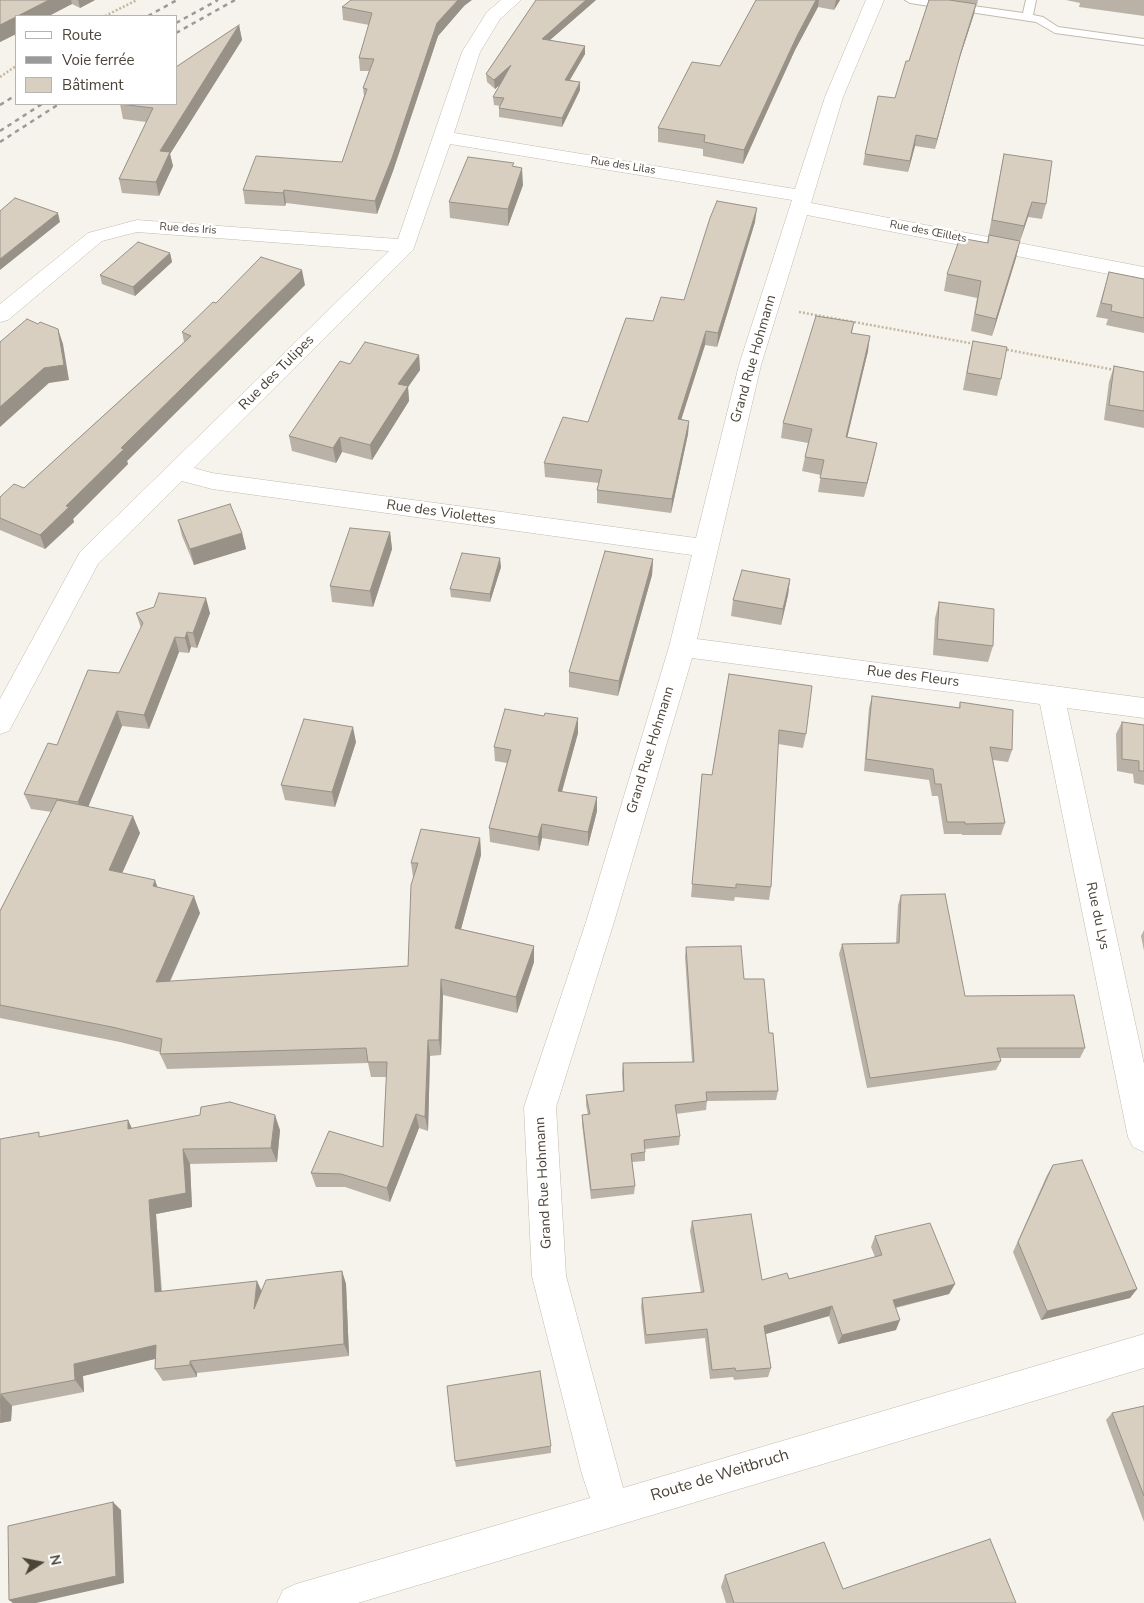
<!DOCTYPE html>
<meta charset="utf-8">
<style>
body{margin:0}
#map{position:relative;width:1144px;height:1603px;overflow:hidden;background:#f6f3ec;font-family:"Nunito Sans",sans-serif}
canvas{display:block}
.legend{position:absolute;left:15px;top:15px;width:162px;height:90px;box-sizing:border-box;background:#fff;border:1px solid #b7b4b0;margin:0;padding:6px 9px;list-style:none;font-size:15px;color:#4b4439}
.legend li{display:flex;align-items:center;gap:10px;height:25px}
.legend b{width:25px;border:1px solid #b7b4b0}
.north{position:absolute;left:15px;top:1538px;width:50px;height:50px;-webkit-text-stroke:4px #fff;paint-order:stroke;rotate:79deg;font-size:14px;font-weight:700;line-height:20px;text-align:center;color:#4b4439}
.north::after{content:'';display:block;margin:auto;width:18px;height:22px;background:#4b4439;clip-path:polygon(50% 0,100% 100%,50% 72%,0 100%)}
</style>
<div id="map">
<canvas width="1144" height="1603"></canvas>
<ul class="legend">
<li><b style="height:6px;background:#fff"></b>Route</li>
<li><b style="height:6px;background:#9a9a9a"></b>Voie ferrée</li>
<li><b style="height:14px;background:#d8cfc1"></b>Bâtiment</li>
</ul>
<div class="north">N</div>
</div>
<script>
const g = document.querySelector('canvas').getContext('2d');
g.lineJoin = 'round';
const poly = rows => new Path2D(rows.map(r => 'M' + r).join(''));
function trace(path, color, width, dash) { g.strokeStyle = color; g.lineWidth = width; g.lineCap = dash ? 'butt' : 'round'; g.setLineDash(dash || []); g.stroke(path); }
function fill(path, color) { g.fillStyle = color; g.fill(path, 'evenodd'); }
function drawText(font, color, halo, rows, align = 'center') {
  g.font = font + ' "Nunito Sans",sans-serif'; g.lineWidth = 5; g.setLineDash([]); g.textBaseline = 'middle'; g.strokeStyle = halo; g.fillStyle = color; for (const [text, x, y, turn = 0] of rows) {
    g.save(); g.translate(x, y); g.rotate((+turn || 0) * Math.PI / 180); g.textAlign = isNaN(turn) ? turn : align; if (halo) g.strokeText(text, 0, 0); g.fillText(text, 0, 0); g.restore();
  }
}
const lane = poly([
 [905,0,931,0,1023,13,1026,0,1036,0,1033,15,1043,17,1058,27,1144,39,1144,45,1055,33,1036,22,910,3,905,0]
]);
const street = poly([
 [501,0,521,0,500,19,480,52,454,133,795,189,825,97,866,0,884,0,843,97,811,203,1144,267,1144,281,807,215,761,365,697,639,1144,698,1144,718,1067,708,1144,1064,1144,1152,1133,1147,1128,1137,1040,704,692,658,614,922,556,1107,566,1276,623,1488,1144,1334,1144,1368,358,1603,277,1603,283,1590,296,1584,590,1498,582,1474,532,1276,524,1107,586,922,669,647,692,555,212,489,182,481,98,564,9,731,0,734,0,699,80,552,389,251,137,232,102,241,8,320,0,322,0,304,88,233,137,220,398,239,462,52,487,12,501,0],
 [450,144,792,200,739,365,696,538,212,473,194,468,413,250,450,144]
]);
trace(lane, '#c2bbae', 2);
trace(street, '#c2bbae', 1);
trace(poly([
 [105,16,137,0],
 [0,77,16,66],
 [799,312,975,344],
 [1003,349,1115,370]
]), '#c4b79f', 2.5, [2, 2]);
fill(lane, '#fff');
fill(street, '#fff');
trace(poly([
 [148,16,177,0],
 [176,23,218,0],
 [176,33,235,0],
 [0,105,16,95],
 [0,131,42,104],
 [0,142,59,104]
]), '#9a9a9a', 2.5, [4.5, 4.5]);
fill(poly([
 [0,0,95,0,80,8,72,4,16,16,16,34,0,42],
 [536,0,596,0,550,40,585,46,585,54,570,80,580,82,580,90,562,127,499,117,499,108,500,106,494,105,493,97,501,83,495,89,487,82,486,74],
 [756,0,840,0,834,10,818,7,795,50,743,164,703,156,703,149,658,142,658,128,720,66],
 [929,0,978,0,977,5,976,4,974,14,958,63,935,149,915,146,908,172,863,165,865,154,895,98,909,61],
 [1066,0,1144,0,1144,16,1079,7,1080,3],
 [464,6,438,36,393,171,377,214,286,203,285,206,245,204,243,190,342,162,364,96,363,88,369,71,360,71,359,58,369,25,343,20,342,7],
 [239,25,242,40,170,154,173,166,159,196,122,193,119,179,146,122,123,119,120,104],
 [1004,154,1046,204,1042,219,1028,217,1020,241,1016,258,992,336,971,331,977,298,944,291,947,274,987,243,1001,169],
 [514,167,523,185,508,226,450,218,449,202],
 [755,222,717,347,705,345,681,419,689,421,688,434,671,513,597,503,597,490,599,483,545,477,544,463,588,422,653,321,684,300],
 [170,253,172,262,135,296,102,284,100,275],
 [1109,272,1144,279,1144,333,1106,325,1108,319,1096,317],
 [305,285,127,461,128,464,73,519,74,522,45,549,0,530,0,497,24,488,184,342,182,332,216,303],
 [854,322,852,333,868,351,847,437,877,443,864,497,818,492,821,475,802,471,808,443,781,438,783,423],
 [973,341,1001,379,997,396,963,390,969,358],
 [419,355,420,370,408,387,409,401,372,460,342,452,336,463,292,451,289,436,350,364],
 [1114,366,1144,372,1144,428,1104,420,1109,382],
 [178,520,242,533,246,549,194,565,182,536],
 [390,532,392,549,373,607,332,602,330,586],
 [653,559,652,575,618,696,569,687,569,672],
 [501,567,490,602,451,597,450,589],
 [790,579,788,595,781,625,731,616,733,600],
 [939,602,993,646,988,662,933,655,935,618],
 [136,613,210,613,197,648,191,647,189,653,179,652,149,729,122,726,88,806,140,833,122,873,158,887,200,913,170,982,408,966,413,877,411,863,480,838,481,855,461,929,534,946,534,962,517,1013,443,995,441,1055,430,1056,428,1131,419,1128,390,1202,345,1187,316,1187,311,1173,383,1147,387,1077,371,1077,368,1063,167,1069,160,1054,160,1052,120,1042,0,1018,0,911,52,812,31,809,24,794,57,745,119,673,141,628],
 [729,674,806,734,803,748,778,744,771,887,769,900,735,897,734,901,691,897,702,774,712,775],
 [872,696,959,708,960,702,1012,750,1008,762,993,760,1005,823,1001,835,962,835,962,834,944,834,938,796,932,796,929,780,864,771,869,708],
 [544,716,578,718,578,733,562,792,597,797,597,811,588,846,542,838,539,851,490,842,489,828,507,763,495,761,494,747],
 [1122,722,1144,725,1144,785,1134,783,1133,774,1117,771,1116,734],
 [356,742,335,807,285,800,281,785],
 [901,895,965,996,1085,1048,1080,1058,1000,1058,1001,1061,996,1070,867,1088,839,954,842,944,896,943,898,905],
 [1144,930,1144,951,1141,936],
 [686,947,744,979,769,1033,778,1091,776,1100,707,1101,706,1110,676,1114,680,1136,679,1145,645,1149,645,1161,632,1162,635,1186,634,1194,591,1199,582,1124,582,1115,588,1115,586,1105,586,1095,623,1091,622,1073,623,1063,692,1062,685,957],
 [128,1120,132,1129,280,1130,277,1162,190,1164,192,1207,156,1214,162,1292,262,1291,342,1271,346,1284,349,1356,197,1373,197,1377,163,1381,155,1369,155,1359,83,1376,84,1392,12,1406,11,1421,0,1423,0,1139,41,1137],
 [1053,1165,1137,1289,1130,1298,1041,1320,1013,1252,1047,1175],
 [692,1221,762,1280,789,1279,875,1257,871,1247,875,1236,955,1284,949,1294,896,1308,896,1330,838,1344,829,1316,766,1334,771,1368,768,1377,734,1380,733,1377,710,1379,705,1338,645,1344,641,1307,642,1298,701,1293,690,1231],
 [1144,1406,1144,1522,1106,1420,1112,1413],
 [551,1446,551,1453,456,1467,455,1461],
 [725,1575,843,1589,1016,1603,726,1603,721,1587]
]), '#bab2a6');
fill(poly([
 [49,0,71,0,72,4,49,16,17,16],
 [78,0,95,0,80,8],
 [458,0,472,0,464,6,438,36,393,171,377,214,375,201,437,23],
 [586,0,596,0,542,47,542,39],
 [816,0,819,0,818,7,795,50,743,164,744,150,797,36],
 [836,0,840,0,834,10],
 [976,4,974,14,958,63,935,149,937,139,961,52],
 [16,17,16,34,0,42,0,25],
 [239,25,242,40,170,154,173,166,159,196,156,182,160,151],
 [585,46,585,54,565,88,565,80],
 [511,65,512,74,495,89,494,80],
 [580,82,580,90,562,127,562,118],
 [916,135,915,146,908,172,910,161],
 [522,168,523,185,508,226,508,209],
 [284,190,286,203,285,206,283,193],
 [1032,202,1028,217,1020,241,1024,226],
 [757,208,755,222,717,347,718,333],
 [58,213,60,222,0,270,0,259],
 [1020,241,1016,258,992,336,996,319],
 [170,253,172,262,135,296,133,287],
 [302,270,305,285,127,461,128,464,73,519,74,522,45,549,40,535,66,506,121,448],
 [58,329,63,344,69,380,49,383,0,427,0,407],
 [706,331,705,345,677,433,678,419],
 [870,336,868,351,844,451,846,437],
 [419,355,420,370,408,387,409,401,372,460,370,445,398,384],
 [689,421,688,434,671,513,672,499],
 [340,437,342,452,336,463,333,448],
 [877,443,874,457,864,497,867,483],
 [390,532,392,549,373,607,370,591],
 [242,533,246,549,194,565,190,549],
 [500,558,501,567,490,602,490,594],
 [653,559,652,575,618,696,619,681],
 [790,579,788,595,781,625,783,609],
 [206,598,210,613,197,648,193,633],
 [187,632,191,647,189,653,185,638],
 [175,637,179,652,149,729,144,715],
 [117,711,122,726,84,817,78,802],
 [578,718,578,733,558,805,558,791],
 [353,727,356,742,335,807,332,792],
 [597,797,597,811,588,846,588,832],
 [133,816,140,833,116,887,109,870],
 [542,824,542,838,539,851,538,837],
 [480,838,481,855,457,944,455,928],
 [155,880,161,897,153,886],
 [194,896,200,913,162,998,156,982],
 [534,946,534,962,517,1013,516,997],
 [441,979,443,995,441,1055,439,1040],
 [428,1040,430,1056,428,1131,425,1117],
 [416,1114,419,1128,390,1202,387,1188],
 [275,1115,280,1130,277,1162,271,1148],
 [128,1120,135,1135,128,1129],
 [183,1149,190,1164,192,1207,156,1214,162,1305,155,1292,149,1200],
 [342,1271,346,1284,349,1356,344,1344],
 [257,1281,263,1294,254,1309],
 [955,1284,949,1294,888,1309,893,1300],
 [1137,1289,1130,1298,1041,1320,1047,1311],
 [832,1306,829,1316,762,1335,764,1326],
 [900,1320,896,1330,838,1344,842,1335],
 [156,1345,163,1357,83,1376,84,1392,75,1380,74,1364],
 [190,1361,197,1373,197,1377,190,1365],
 [1,1394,12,1406,11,1421,0,1423],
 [113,1502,121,1510,124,1583,36,1603,13,1603,9,1600]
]), '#979187');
const building = poly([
 [0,0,49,0,0,25,0,0],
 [351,0,458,0,437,23,392,158,375,201,284,190,283,193,243,190,256,156,342,162,367,89,363,88,374,59,359,58,372,13,342,7,351,0],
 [536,0,586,0,542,39,585,46,565,80,580,82,562,118,499,108,504,98,493,97,511,65,494,80,486,74,536,0],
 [756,0,816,0,797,36,744,150,704,142,705,135,658,128,692,62,720,66,756,0],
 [929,0,949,0,976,4,961,52,937,139,916,135,910,161,865,154,878,96,895,98,906,61,909,61,929,0],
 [239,25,160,151,170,152,156,182,119,179,153,108,120,104,176,104,176,67,239,25],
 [1004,154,1052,161,1046,204,1032,202,1024,226,992,220,1004,154],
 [468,157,514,163,512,166,522,168,508,209,449,202,468,157],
 [15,198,58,213,0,259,0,211,15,198],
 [717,201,757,208,718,333,706,331,678,419,689,421,672,499,597,490,602,470,544,463,563,417,588,422,626,318,653,321,661,297,684,300,710,218,717,201],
 [989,235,1020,241,996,319,975,314,981,281,947,274,960,238,988,243,989,235],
 [138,242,170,253,133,287,100,275,138,242],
 [261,257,302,270,121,448,124,449,66,506,69,507,40,535,0,518,0,497,14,484,24,488,191,336,182,332,213,302,216,303,261,257],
 [1109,272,1144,279,1144,318,1111,311,1112,305,1101,303,1109,272],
 [816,316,854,322,851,333,870,336,846,437,877,443,867,483,820,478,824,460,805,457,812,429,783,423,816,316],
 [27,319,38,324,40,322,58,329,64,365,44,368,0,407,0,342,27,319],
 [973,341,1007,347,1001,379,967,373,973,341],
 [365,342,419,355,398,384,408,386,370,445,340,437,333,448,289,436,340,361,350,364,365,342],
 [1114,366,1144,372,1144,411,1109,405,1114,366],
 [230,504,242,533,190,549,178,520,230,504],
 [350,528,390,532,370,591,330,586,350,528],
 [605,551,653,559,619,681,569,672,605,551],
 [462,553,500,558,490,594,450,589,462,553],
 [742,570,790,579,783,609,733,600,742,570],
 [159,593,206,598,193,633,187,632,185,638,175,637,144,715,117,711,78,802,24,794,48,743,57,745,88,670,119,673,143,623,136,613,154,607,159,593],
 [939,602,994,609,993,646,937,639,939,602],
 [729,674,812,686,806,734,779,730,771,887,736,884,736,888,692,884,702,774,712,775,729,674],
 [872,696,960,708,960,702,1013,710,1012,750,990,747,1005,823,965,824,965,822,947,822,941,784,935,784,933,769,866,759,872,696],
 [505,709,544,716,545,713,578,718,558,791,597,797,588,832,542,824,538,837,489,828,511,750,494,747,505,709],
 [304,719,353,727,332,792,281,785,304,719],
 [1122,722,1144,725,1144,771,1139,771,1139,761,1122,759,1122,722],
 [57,800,133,816,109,870,155,880,153,886,194,896,156,982,408,966,411,885,418,863,411,863,421,829,480,838,455,928,534,946,516,997,441,979,439,1040,428,1040,425,1117,416,1114,387,1188,341,1174,311,1173,329,1131,383,1147,387,1062,368,1062,366,1048,160,1054,162,1039,112,1027,0,1005,0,911,57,800],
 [945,894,965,996,1074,995,1085,1048,997,1048,1001,1061,870,1078,842,944,899,943,901,895,945,894],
 [741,946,744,979,764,979,769,1033,773,1033,778,1091,706,1092,707,1101,675,1105,680,1136,644,1140,645,1152,631,1154,635,1186,591,1190,582,1115,590,1114,586,1095,624,1091,623,1063,694,1062,686,947,741,946],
 [230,1102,275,1115,271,1148,183,1149,186,1193,149,1200,155,1292,257,1281,254,1309,266,1280,342,1271,344,1344,190,1361,190,1365,155,1369,156,1345,74,1364,75,1380,1,1394,0,1410,0,1139,39,1132,39,1137,128,1120,128,1129,200,1115,201,1107,230,1102],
 [1082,1160,1137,1289,1047,1311,1018,1242,1053,1165,1082,1160],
 [751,1214,762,1280,787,1273,789,1279,882,1255,875,1236,930,1223,955,1284,893,1300,900,1320,842,1335,832,1306,764,1326,771,1368,736,1371,735,1368,712,1370,707,1329,646,1335,642,1298,704,1292,692,1221,751,1214],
 [540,1371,551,1446,455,1461,447,1386,540,1371],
 [1144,1406,1144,1496,1112,1413,1144,1406],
 [113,1502,116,1576,9,1600,8,1526,113,1502],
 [990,1539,1016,1603,734,1603,725,1575,824,1542,843,1589,990,1539]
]);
fill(building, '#d8cfc1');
trace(building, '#979187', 1);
drawText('11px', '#4b4439', '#fff', [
 ["Rue des Lilas",623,166,9],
 ["Rue des Iris",188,229,4],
 ["Rue des Œillets",928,232,11]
]);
drawText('14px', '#4b4439', '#fff', [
 ["Grand Rue Hohmann",754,359,-74],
 ["Rue des Tulipes",277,373,-45],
 ["Rue des Violettes",441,513,8],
 ["Rue des Fleurs",913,677,7],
 ["Grand Rue Hohmann",651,750,-73],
 ["Rue du Lys",1097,916,78],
 ["Grand Rue Hohmann",544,1183,-93]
]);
drawText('16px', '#4b4439', '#fff', [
 ["Route de Weitbruch",720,1476,-17]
]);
</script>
